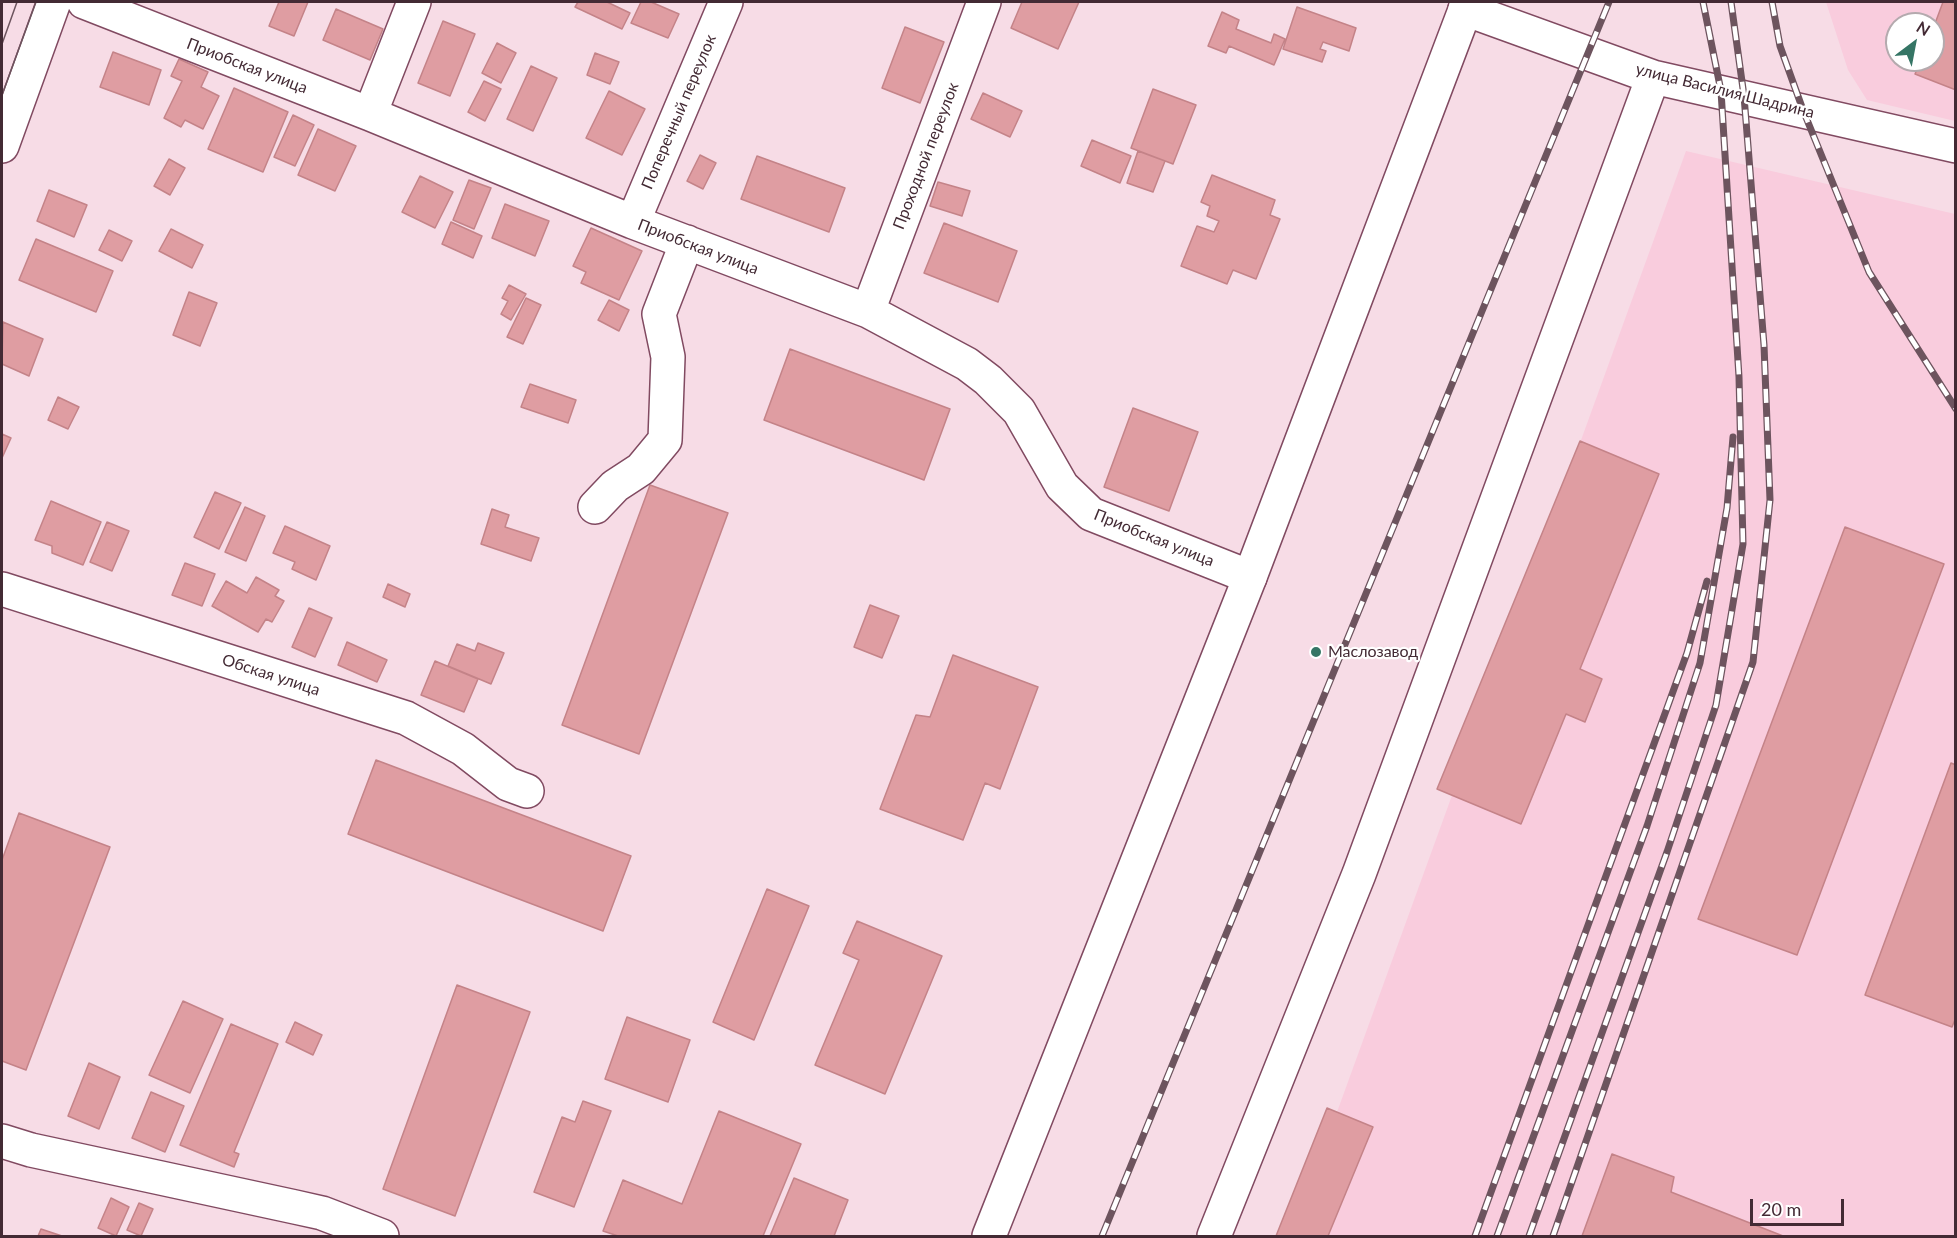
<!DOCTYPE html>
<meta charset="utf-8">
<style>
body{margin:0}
#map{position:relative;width:1957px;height:1238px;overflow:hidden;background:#f7dce6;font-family:Lato,sans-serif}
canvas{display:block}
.frame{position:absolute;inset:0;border:3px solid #432a34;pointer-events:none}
.north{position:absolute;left:1885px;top:12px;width:60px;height:60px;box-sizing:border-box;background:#fff;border:2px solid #b4aaae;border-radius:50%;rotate:32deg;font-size:16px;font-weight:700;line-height:24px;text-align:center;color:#432a34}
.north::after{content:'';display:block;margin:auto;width:21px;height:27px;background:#357565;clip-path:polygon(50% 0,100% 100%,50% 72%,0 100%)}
.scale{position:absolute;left:1750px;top:1199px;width:94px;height:27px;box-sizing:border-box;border:3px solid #432a34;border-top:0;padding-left:8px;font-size:18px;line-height:21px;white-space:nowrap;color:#432a34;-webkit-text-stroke:4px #fff;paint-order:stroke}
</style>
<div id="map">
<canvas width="1957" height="1238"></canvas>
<div class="frame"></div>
<div class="north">N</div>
<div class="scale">20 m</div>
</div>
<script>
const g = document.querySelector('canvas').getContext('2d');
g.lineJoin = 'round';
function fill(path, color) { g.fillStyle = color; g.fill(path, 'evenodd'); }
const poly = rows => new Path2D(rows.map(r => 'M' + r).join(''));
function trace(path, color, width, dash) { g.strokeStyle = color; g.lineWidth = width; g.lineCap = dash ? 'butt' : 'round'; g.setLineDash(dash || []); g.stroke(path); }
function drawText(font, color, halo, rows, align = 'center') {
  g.font = font + ' Lato,sans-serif'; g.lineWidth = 4.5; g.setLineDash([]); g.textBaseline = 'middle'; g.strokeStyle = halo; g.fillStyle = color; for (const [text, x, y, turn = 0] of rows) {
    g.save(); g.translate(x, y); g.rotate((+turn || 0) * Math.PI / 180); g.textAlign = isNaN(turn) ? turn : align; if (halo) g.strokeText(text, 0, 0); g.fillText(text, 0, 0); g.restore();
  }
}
fill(poly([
 [1826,2,1955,2,1955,121,1867,100,1848,70],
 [1897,24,1933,24,1933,60,1897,60],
 [1686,151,1955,214,1955,1236,1292,1236]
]), '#f9ccdd');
const building = poly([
 [279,2,308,2,294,36,269,26,279,2],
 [578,2,607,2,630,13,622,29,575,7,578,2],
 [641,2,651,2,679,14,668,38,631,23,641,2],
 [1022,2,1079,2,1058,49,1011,28,1022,2],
 [1943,2,1956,2,1956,90,1915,74,1921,60,1933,60,1933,29,1943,2],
 [1297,7,1356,28,1349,51,1323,42,1320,49,1326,51,1322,62,1283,49,1297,7],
 [336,9,383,29,370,60,323,40,336,9],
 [1222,12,1239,20,1236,29,1271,43,1274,34,1285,39,1274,65,1229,46,1226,53,1208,46,1222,12],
 [443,21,475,34,450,96,418,83,443,21],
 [905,27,944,42,920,103,882,88,905,27],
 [497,43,516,53,501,83,482,73,497,43],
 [113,52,161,70,149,105,100,87,113,52],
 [595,53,619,62,610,84,587,75,595,53],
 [179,59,208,72,201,87,219,96,203,129,185,120,181,127,164,118,182,81,171,76,179,59],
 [531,66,557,78,533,131,507,119,531,66],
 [484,81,501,89,485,121,468,112,484,81],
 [234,88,288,112,263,172,208,149,234,88],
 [1153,89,1196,105,1173,164,1131,148,1153,89],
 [609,91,645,109,622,155,586,138,609,91],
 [983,93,1022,111,1010,137,971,119,983,93],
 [293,115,314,125,295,166,274,157,293,115],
 [318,129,356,146,335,191,298,175,318,129],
 [1092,140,1131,156,1120,183,1081,166,1092,140],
 [1138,151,1165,161,1153,192,1127,183,1138,151],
 [700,155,716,163,703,189,687,181,700,155],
 [757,156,845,188,829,232,741,199,757,156],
 [169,159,185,168,170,195,154,186,169,159],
 [1212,175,1275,200,1270,215,1280,219,1256,279,1233,270,1227,284,1181,266,1197,226,1214,232,1219,221,1207,216,1210,206,1201,202,1212,175],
 [420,176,453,192,435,228,402,212,420,176],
 [469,180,491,188,474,229,453,220,469,180],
 [938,182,970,191,962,216,930,206,938,182],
 [49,190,87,205,74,237,37,221,49,190],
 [505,204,549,221,535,256,492,238,505,204],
 [451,222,482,236,473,258,442,244,451,222],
 [944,223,1017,251,998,302,924,273,944,223],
 [591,228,642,251,619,300,581,283,586,272,573,266,591,228],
 [171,229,203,245,192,268,159,251,171,229],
 [109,230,132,241,122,261,99,250,109,230],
 [36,239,113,271,96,312,19,280,36,239],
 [509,285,526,294,511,320,501,314,508,301,502,298,509,285],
 [189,292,217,303,200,346,173,335,189,292],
 [526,298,541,305,523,344,507,337,526,298],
 [609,300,629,310,619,331,598,320,609,300],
 [3,322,43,339,29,376,2,364,3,322],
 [790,349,950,409,924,480,764,420,790,349],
 [530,384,576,400,568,423,521,407,530,384],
 [58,397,79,407,68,429,48,420,58,397],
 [1133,408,1198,432,1169,511,1104,487,1133,408],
 [2,434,11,438,2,458,2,434],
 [1580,441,1659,474,1580,669,1602,679,1585,722,1566,714,1521,824,1437,789,1580,441],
 [650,485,728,513,639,754,562,725,650,485],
 [215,492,241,503,219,549,194,537,215,492],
 [51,501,101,522,83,565,52,553,52,546,35,540,51,501],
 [245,507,265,516,246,561,225,552,245,507],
 [492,509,509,515,505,527,539,538,531,561,481,544,492,509],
 [107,522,129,531,112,571,90,562,107,522],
 [285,526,330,546,316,580,292,569,295,562,273,553,285,526],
 [1845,527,1944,564,1797,955,1698,919,1845,527],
 [185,563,215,574,202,606,172,595,185,563],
 [256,577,279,590,275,596,284,601,272,622,266,619,258,632,212,606,226,581,247,593,256,577],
 [388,584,410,594,405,607,383,597,388,584],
 [870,605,899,616,882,658,854,647,870,605],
 [309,608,332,618,315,657,292,647,309,608],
 [347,642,387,660,377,682,338,665,347,642],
 [478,643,504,653,491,684,448,666,457,644,475,651,478,643],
 [953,655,1038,687,1000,789,985,783,963,840,880,809,916,715,930,717,953,655],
 [435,661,478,679,464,712,421,695,435,661],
 [376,760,631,856,603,931,348,834,376,760],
 [1951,763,1956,765,1956,1017,1952,1027,1865,995,1951,763],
 [19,813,110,847,26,1070,2,1061,2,860,19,813],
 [767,889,809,906,754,1040,713,1022,767,889],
 [857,921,942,956,885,1094,815,1065,859,960,843,953,857,921],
 [457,985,530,1012,455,1216,383,1189,457,985],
 [183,1001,223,1019,190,1093,149,1075,183,1001],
 [627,1017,690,1040,668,1102,605,1079,627,1017],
 [295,1022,322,1035,313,1055,286,1042,295,1022],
 [231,1024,278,1044,234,1152,239,1154,234,1167,180,1145,231,1024],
 [89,1063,120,1077,99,1129,68,1116,89,1063],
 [151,1092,184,1106,165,1152,132,1138,151,1092],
 [583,1101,611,1111,574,1207,534,1192,562,1117,575,1122,583,1101],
 [1327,1108,1373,1127,1328,1236,1276,1236,1327,1108],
 [719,1111,801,1144,763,1236,618,1236,603,1231,623,1180,682,1204,719,1111],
 [1612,1154,1674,1177,1671,1192,1783,1236,1582,1236,1612,1154],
 [794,1178,848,1200,834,1236,770,1236,794,1178],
 [111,1198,129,1207,116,1236,98,1228,111,1198],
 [139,1203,153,1209,141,1236,127,1230,139,1203],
 [41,1229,62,1236,38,1236,41,1229]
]);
fill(building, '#df9da2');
trace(building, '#c48388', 1.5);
const minor = poly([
 [84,2,370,114,633,222,868,311,967,364,988,380,1019,411,1062,486,1091,514,1250,577],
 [1465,9,1653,77,1956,146],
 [370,114,414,2],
 [2,146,54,2],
 [633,222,726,2],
 [868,311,984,2],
 [595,507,615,486,641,469,665,440,668,357,659,314,687,242],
 [2,589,406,718,463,749,508,784,527,791],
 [2,1141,31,1150,295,1207,322,1213,382,1236],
 [1214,1236,1359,874,1653,77]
]);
const major = poly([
 [989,1236,1250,577,1468,2]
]);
trace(minor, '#814a61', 36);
trace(major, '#814a61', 36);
trace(minor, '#fff', 33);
trace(major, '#fff', 33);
trace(poly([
 [2,44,17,2],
 [2,95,36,2]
]), '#6d545e', 1.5);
const rail = poly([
 [1772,2,1780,46,1803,110,1869,272,1956,409],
 [1102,1236,1609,2],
 [1475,1236,1687,653,1707,581],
 [1497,1236,1647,826,1700,663,1727,508,1733,437],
 [1529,1236,1667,852,1716,705,1743,544,1739,377,1721,91,1703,2],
 [1553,1236,1753,662,1770,500,1764,345,1744,96,1731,2]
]);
trace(rail, '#6d545e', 7);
trace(rail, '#fff', 4.5, [14]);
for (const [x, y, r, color] of [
 [1316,652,6,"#357565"]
]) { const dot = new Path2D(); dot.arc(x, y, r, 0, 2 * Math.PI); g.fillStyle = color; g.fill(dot); trace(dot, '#fff', 2); }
drawText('16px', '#432a34', '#fff', [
 ["Приобская улица",247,66,21],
 ["улица Василия Шадрина",1725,91,14],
 ["Поперечный переулок",679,112,-67],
 ["Проходной переулок",926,156,-69],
 ["Приобская улица",698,247,21],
 ["Приобская улица",1154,538,22],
 ["Обская улица",271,675,18]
]);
drawText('16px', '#432a34', '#fff', [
 ["Маслозавод",1328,652]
], 'left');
</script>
